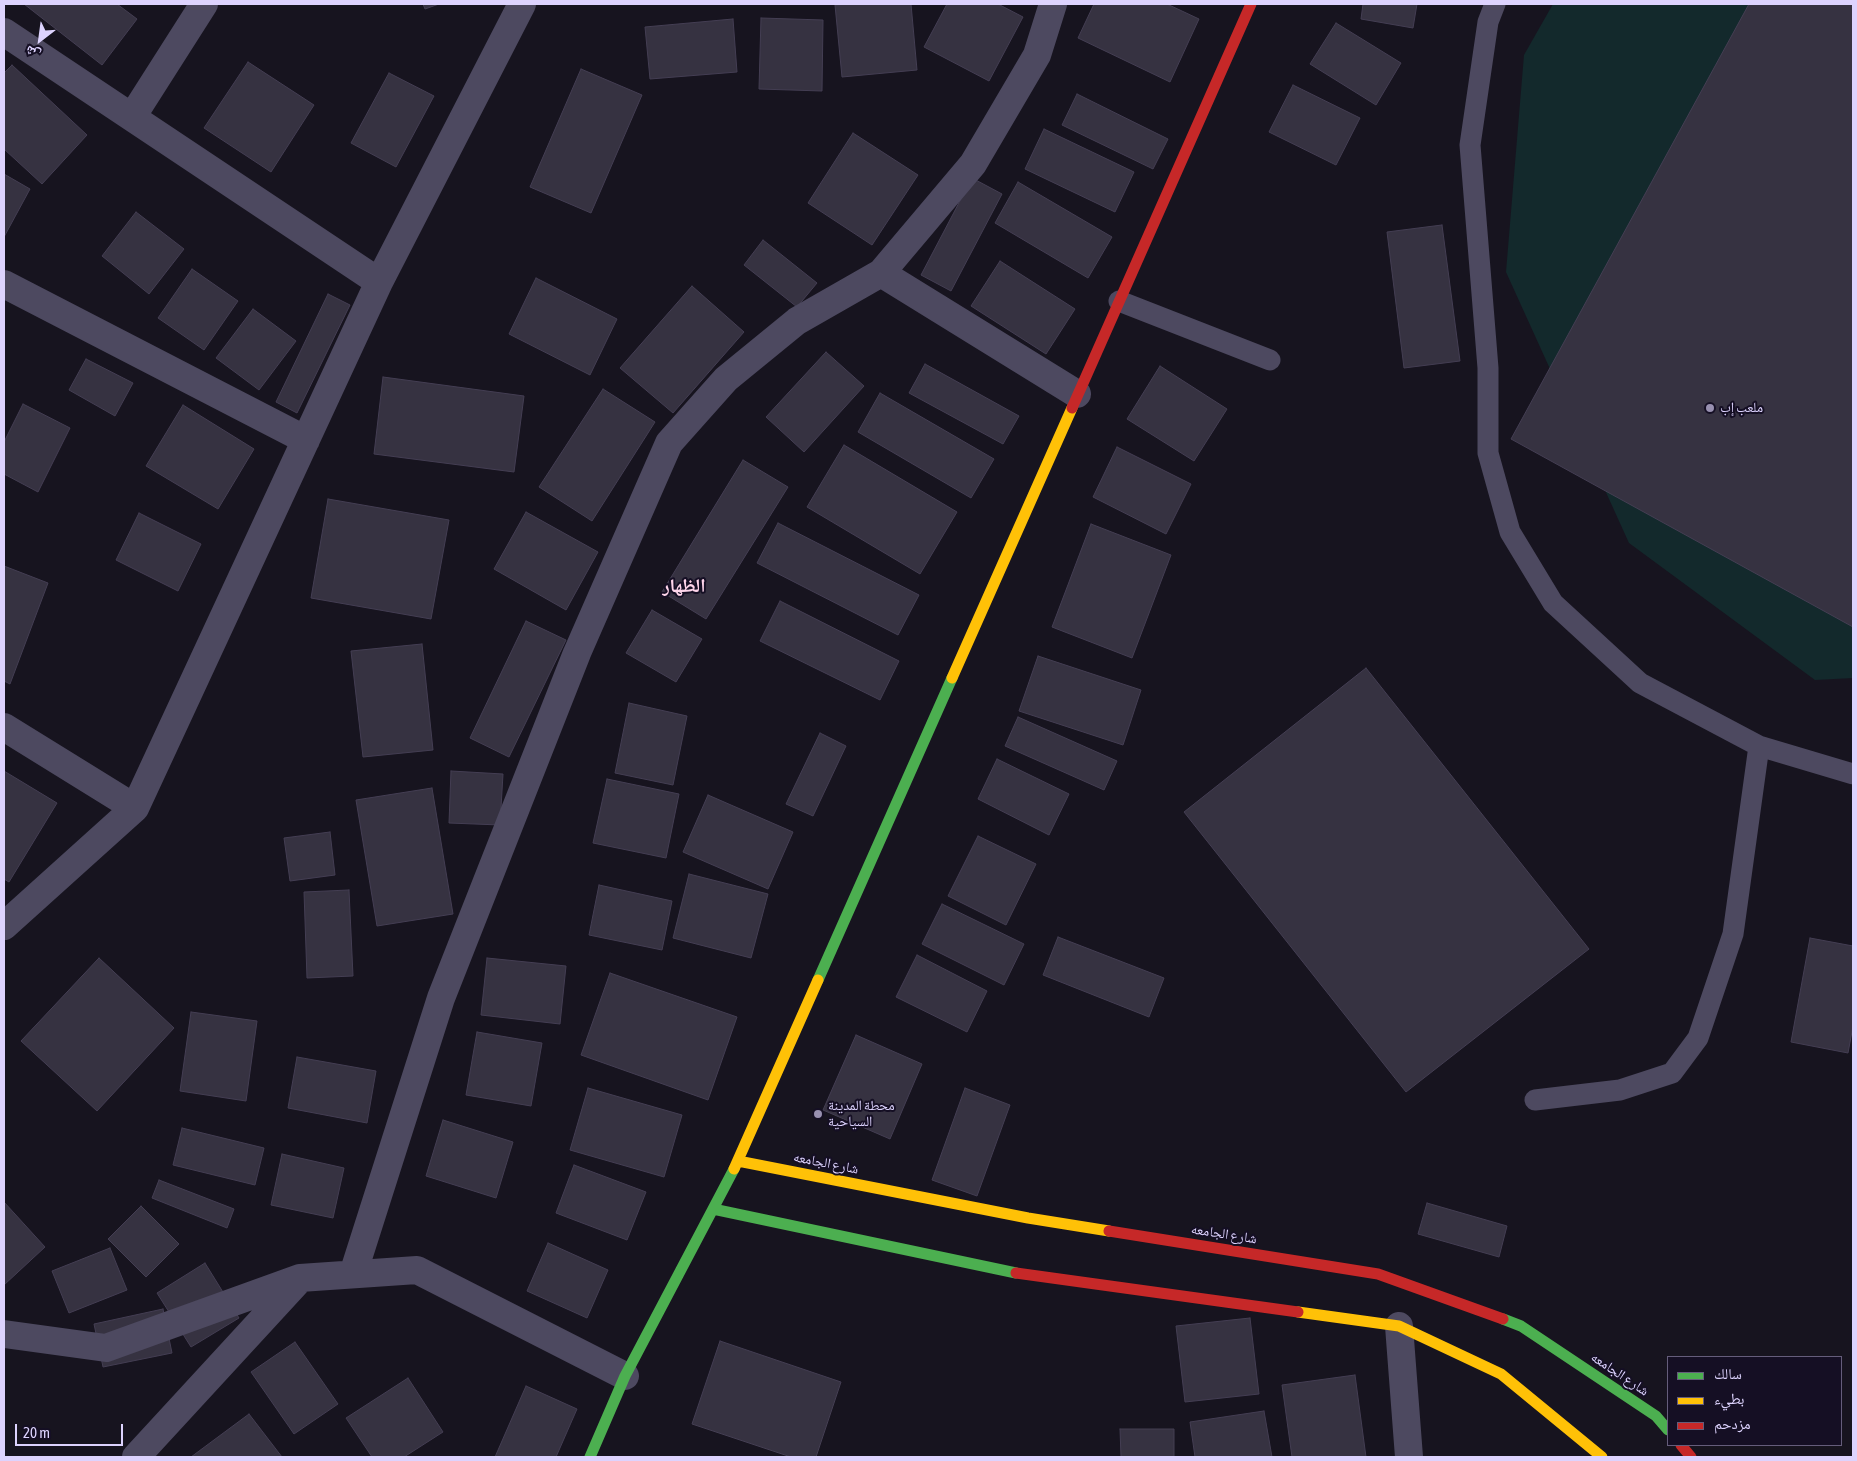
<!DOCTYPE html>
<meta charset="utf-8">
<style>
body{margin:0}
#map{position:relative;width:1857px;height:1461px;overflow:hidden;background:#17141f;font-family:"Asap Condensed","Noto Naskh Arabic",sans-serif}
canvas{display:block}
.frame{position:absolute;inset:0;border:5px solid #ddd3fe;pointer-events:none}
.legend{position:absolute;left:1667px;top:1356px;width:175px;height:90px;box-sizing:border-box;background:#150f24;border:1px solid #655d7b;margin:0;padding:6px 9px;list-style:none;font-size:15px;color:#ddd3fe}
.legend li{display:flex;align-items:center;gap:10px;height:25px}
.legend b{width:25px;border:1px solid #655d7b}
.north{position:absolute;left:15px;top:15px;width:50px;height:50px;-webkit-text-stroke:4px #150f24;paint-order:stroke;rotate:210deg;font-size:14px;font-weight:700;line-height:20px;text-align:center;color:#ddd3fe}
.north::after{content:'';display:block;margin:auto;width:18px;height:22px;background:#ddd3fe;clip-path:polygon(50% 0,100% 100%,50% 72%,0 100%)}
.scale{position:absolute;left:15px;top:1424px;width:108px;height:22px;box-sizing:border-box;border:2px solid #ddd3fe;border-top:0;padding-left:6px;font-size:15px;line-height:18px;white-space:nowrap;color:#ddd3fe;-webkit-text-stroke:4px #150f24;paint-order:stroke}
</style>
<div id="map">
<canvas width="1857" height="1461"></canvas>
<div class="frame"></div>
<ul class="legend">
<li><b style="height:6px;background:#4caf50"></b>سالك</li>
<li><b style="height:6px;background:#ffc107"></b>بطيء</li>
<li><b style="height:6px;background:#c62828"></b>مزدحم</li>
</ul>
<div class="north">ش</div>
<div class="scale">20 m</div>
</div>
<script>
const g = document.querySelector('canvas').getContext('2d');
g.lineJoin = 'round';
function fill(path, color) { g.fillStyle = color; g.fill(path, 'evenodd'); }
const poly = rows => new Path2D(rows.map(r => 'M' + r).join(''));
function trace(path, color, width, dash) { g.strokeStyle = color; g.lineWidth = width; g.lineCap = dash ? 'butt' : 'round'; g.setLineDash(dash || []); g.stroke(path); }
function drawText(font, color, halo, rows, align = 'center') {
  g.font = font + ' "Asap Condensed","Noto Naskh Arabic",sans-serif'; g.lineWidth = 4; g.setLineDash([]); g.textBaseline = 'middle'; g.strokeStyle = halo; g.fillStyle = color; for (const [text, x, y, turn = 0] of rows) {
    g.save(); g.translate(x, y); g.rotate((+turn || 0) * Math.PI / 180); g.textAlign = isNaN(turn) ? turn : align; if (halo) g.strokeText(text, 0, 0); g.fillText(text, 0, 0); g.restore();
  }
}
fill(poly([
 [1553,4,1853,4,1853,678,1815,680,1629,543,1506,272,1524,55]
]), '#13292c');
const building = poly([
 [24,4,117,4,137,19,102,65,24,4],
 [423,4,439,4,425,9,423,4],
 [850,4,911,4,917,70,842,77,835,5,850,4],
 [947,4,998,4,1023,17,989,81,924,47,947,4],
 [1094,4,1167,4,1199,19,1170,82,1078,38,1094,4],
 [1363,4,1417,4,1413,28,1361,19,1363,4],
 [1749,4,1853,4,1853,627,1511,439,1749,4],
 [761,18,823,20,822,91,759,89,761,18],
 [733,19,737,72,650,79,645,27,733,19],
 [1336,23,1401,63,1376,105,1310,64,1336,23],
 [248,62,314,105,271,172,204,128,248,62],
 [12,65,87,135,42,184,4,149,4,73,12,65],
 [581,69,642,95,591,213,530,187,581,69],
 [389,73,434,96,396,167,351,143,389,73],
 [1293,85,1360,118,1336,165,1269,132,1293,85],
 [1077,94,1168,139,1153,169,1062,125,1077,94],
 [1044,129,1134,172,1115,212,1025,169,1044,129],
 [853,133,918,175,872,245,808,203,853,133],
 [4,174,30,189,4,237,4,174],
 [972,178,1002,194,951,291,921,275,972,178],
 [1018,182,1112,237,1088,278,995,223,1018,182],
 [136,212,184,249,149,294,102,256,136,212],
 [1442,225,1460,361,1404,368,1387,232,1442,225],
 [763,240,817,283,797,307,744,265,763,240],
 [1000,261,1075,309,1046,354,971,306,1000,261],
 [192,269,238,301,204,350,158,318,192,269],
 [536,278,617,319,590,375,509,334,536,278],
 [692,286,744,332,673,413,620,368,692,286],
 [328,294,350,305,297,413,276,402,328,294],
 [253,309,296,341,259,390,216,358,253,309],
 [826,352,864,386,804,452,766,417,826,352],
 [86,359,133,383,115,416,69,390,86,359],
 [925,364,1019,416,1003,444,909,393,925,364],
 [1160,366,1227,409,1194,461,1127,419,1160,366],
 [383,377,524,396,514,472,374,454,383,377],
 [603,389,655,422,592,521,539,487,603,389],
 [880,393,994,459,971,498,858,432,880,393],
 [23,404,70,428,38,492,4,474,4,442,23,404],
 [183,405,254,449,218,509,146,466,183,405],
 [844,445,957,512,920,574,807,507,844,445],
 [1117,447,1191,484,1166,534,1093,497,1117,447],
 [743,460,788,487,706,619,662,592,743,460],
 [328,499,449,520,431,619,311,598,328,499],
 [526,512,598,552,566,610,494,569,526,512],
 [139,513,201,544,178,591,116,560,139,513],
 [778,523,919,595,898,635,757,563,778,523],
 [1091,524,1171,555,1132,658,1052,627,1091,524],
 [4,566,48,583,10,684,4,681,4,566],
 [780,601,899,661,880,700,760,641,780,601],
 [652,610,702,639,676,682,626,653,652,610],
 [526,621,566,640,509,757,470,738,526,621],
 [422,644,433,750,363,757,351,651,422,644],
 [1038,656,1141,690,1123,745,1019,711,1038,656],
 [1366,668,1589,949,1406,1092,1184,812,1366,668],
 [629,703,687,716,673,785,615,773,629,703],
 [1018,717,1117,761,1104,790,1005,746,1018,717],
 [820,733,846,746,813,816,786,804,820,733],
 [997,759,1069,794,1049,835,978,799,997,759],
 [4,771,57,803,9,882,4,879,4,771],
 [451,771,503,774,500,825,449,823,451,771],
 [607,779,679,794,666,858,593,843,607,779],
 [432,788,453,914,377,926,356,800,432,788],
 [708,795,793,832,768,889,683,852,708,795],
 [330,832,335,875,290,881,284,838,330,832],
 [978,836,1036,864,1006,925,948,896,978,836],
 [689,874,768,894,751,958,673,938,689,874],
 [599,885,672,901,662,950,589,935,599,885],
 [349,890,353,976,307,978,304,892,349,890],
 [942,904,1024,944,1004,985,922,944,942,904],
 [1058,937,1164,978,1149,1017,1043,975,1058,937],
 [1810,938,1853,946,1853,1026,1848,1053,1791,1042,1810,938],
 [917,955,987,991,967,1032,896,997,917,955],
 [99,958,174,1028,97,1111,21,1041,99,958],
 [487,958,566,966,560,1024,481,1015,487,958],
 [610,973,737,1017,708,1100,581,1055,610,973],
 [191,1012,257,1021,246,1101,180,1091,191,1012],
 [477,1032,542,1043,531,1106,466,1095,477,1032],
 [856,1035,922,1064,890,1139,823,1110,856,1035],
 [297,1057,376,1071,367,1123,288,1108,297,1057],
 [588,1088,682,1115,664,1177,570,1150,588,1088],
 [965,1088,1010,1105,977,1196,932,1180,965,1088],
 [443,1120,513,1142,496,1198,426,1176,443,1120],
 [182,1128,264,1148,255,1185,173,1165,182,1128],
 [282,1154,344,1168,333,1218,271,1205,282,1154],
 [574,1165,646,1192,627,1240,556,1213,574,1165],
 [159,1180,234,1209,227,1228,152,1198,159,1180],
 [4,1202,45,1247,4,1285,4,1202],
 [1427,1203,1507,1226,1499,1257,1418,1234,1427,1203],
 [141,1206,179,1244,146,1277,108,1239,141,1206],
 [548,1243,608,1270,587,1318,527,1291,548,1243],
 [110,1248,127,1290,69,1313,52,1271,110,1248],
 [205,1263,239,1318,191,1347,157,1293,205,1263],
 [163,1309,172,1353,103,1367,94,1324,163,1309],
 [1250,1318,1259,1394,1185,1402,1176,1326,1250,1318],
 [720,1341,841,1382,816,1457,791,1457,692,1424,720,1341],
 [295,1342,338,1404,294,1434,251,1372,295,1342],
 [1355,1375,1366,1457,1292,1457,1282,1385,1355,1375],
 [408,1378,443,1432,404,1457,372,1457,346,1418,408,1378],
 [526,1386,577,1409,556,1457,495,1457,526,1386],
 [1264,1411,1272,1457,1195,1457,1190,1422,1264,1411],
 [249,1414,282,1457,191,1457,249,1414],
 [1120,1429,1174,1429,1174,1457,1121,1457,1120,1429]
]);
fill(building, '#363241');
trace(building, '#443e53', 1);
trace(poly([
 [1495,4,1488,22,1470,145,1488,368,1488,453,1510,532,1553,603,1640,683,1759,746,1853,774],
 [1119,301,1270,360],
 [1535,1100,1620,1090,1672,1073,1698,1038,1733,934,1759,746]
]), '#4d4960', 21);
trace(poly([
 [4,32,379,282],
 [132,117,204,4],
 [881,273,1077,394],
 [4,284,306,440],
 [4,727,135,808],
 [4,926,135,808,379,282,522,4],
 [353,1274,441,998,577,653,669,443,726,379,797,321,881,273,973,164,1037,55,1053,4],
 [1399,1326,1409,1457],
 [4,1334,106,1348,300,1278,417,1270,625,1376],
 [136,1457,298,1281]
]), '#4d4960', 28);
trace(poly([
 [818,980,952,678],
 [713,1209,1016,1273],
 [1503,1319,1521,1326,1656,1416,1668,1430],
 [590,1457,625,1376,734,1169]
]), '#4caf50', 11);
trace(poly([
 [952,678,1072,408],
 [738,1161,1028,1218,1109,1231],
 [734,1169,818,980],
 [1298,1312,1399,1326,1501,1374,1602,1457]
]), '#ffc107', 11);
trace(poly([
 [1072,408,1251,4],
 [1109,1231,1378,1274,1503,1319],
 [1016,1273,1298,1312],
 [1681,1445,1691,1457]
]), '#c62828', 11);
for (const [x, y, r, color] of [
 [1710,408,5,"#9890b0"],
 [818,1114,5,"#9890b0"]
]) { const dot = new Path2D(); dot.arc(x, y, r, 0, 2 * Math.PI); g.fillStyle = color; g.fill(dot); trace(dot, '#150f24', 2); }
drawText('14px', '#ddd3fe', '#150f24', [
 ["ملعب إب",1720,408],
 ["محطة المدينة",828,1106],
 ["السياحية",828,1122]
], 'left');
drawText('14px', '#ddd3fe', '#150f24', [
 ["شارع الجامعه",826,1163,11],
 ["شارع الجامعه",1224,1234,9],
 ["شارع الجامعه",1620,1374,34]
]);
drawText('bold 19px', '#fed5ea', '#150f24', [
 ["الظهار",684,586]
]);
</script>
